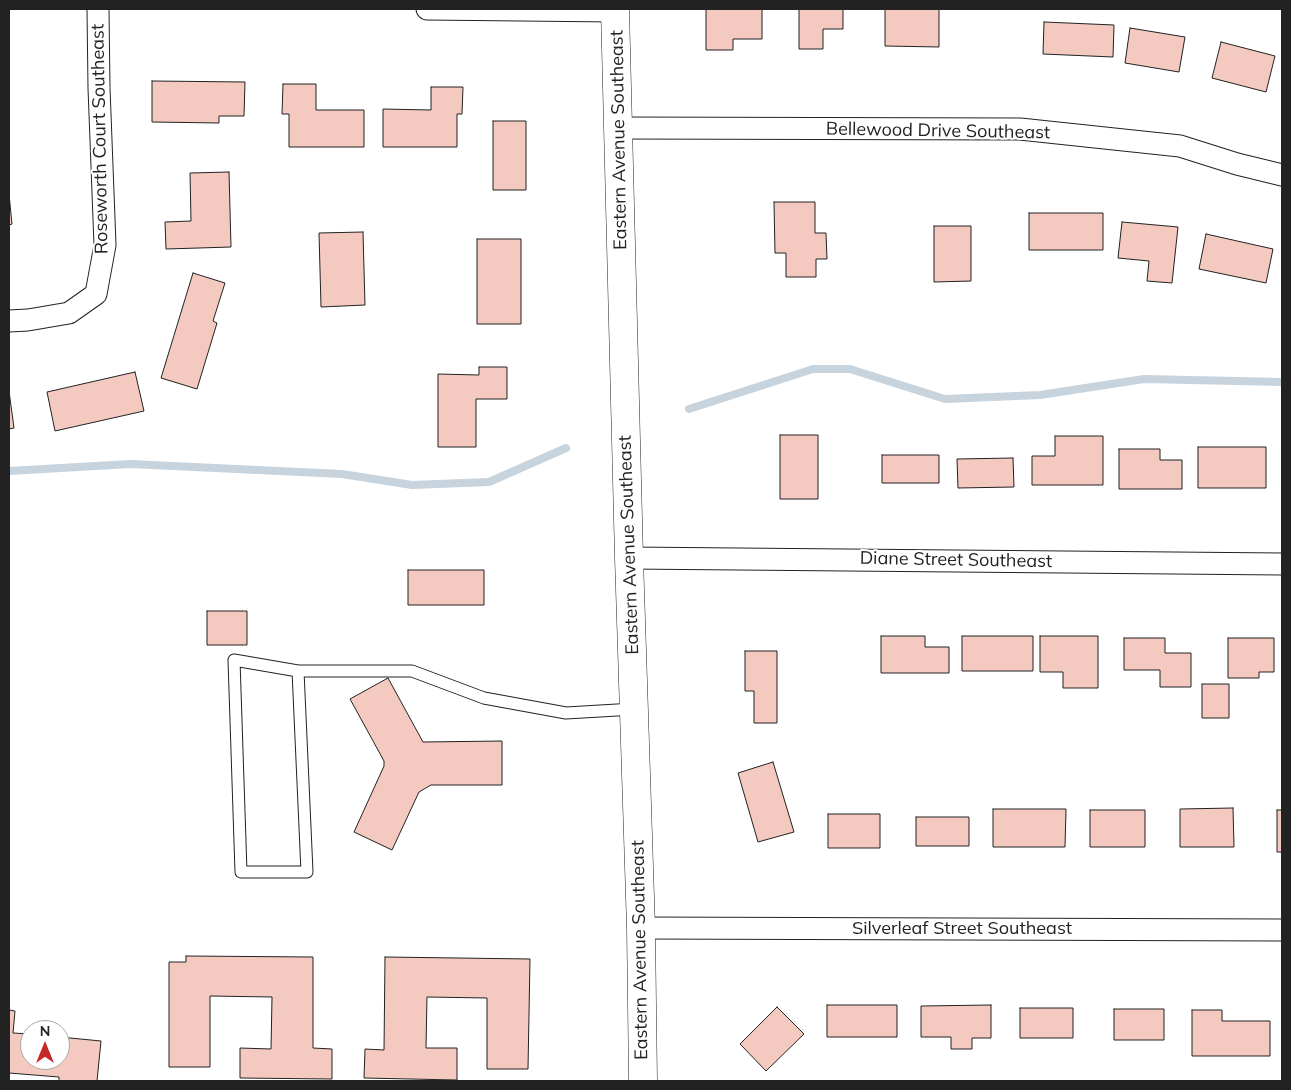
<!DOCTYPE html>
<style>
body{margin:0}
#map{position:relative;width:1291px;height:1090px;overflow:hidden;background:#fff;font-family:Mulish,sans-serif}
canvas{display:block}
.frame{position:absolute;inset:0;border:10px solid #222;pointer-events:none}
.north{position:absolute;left:20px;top:1020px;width:50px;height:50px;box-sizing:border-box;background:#fff;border:1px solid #a7a7a7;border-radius:50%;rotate:0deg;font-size:14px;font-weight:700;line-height:20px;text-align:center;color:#222}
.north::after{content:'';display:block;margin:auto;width:18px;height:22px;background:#c62828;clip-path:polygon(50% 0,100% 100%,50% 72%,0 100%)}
</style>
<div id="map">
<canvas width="1291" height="1090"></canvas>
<div class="frame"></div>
<div class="north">N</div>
</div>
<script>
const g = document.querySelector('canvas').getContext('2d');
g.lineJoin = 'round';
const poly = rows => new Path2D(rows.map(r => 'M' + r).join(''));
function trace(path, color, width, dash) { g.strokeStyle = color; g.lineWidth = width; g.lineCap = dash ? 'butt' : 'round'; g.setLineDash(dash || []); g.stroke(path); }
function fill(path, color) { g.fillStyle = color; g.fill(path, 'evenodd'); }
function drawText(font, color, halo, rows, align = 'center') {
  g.font = font + ' Mulish,sans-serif'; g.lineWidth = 4; g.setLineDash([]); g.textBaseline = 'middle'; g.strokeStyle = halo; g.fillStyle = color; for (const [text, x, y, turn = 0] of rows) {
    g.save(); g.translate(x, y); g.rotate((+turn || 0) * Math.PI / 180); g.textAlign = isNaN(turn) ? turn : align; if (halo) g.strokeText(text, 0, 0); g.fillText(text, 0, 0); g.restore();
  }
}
trace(poly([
 [689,409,813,369,850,369,945,399,1040,395,1144,379,1282,382],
 [9,471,130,464,342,474,412,485,489,482,566,448]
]), '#c7d3dd', 8);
const building = poly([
 [706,9,762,9,762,39,733,39,733,50,706,50,706,9],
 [799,9,843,9,843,29,823,29,823,49,799,49,799,9],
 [885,9,939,9,939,47,885,46,885,9],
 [1044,22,1114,25,1113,57,1043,54,1044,22],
 [1130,28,1185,37,1179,72,1125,63,1130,28],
 [1221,42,1275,56,1266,92,1212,78,1221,42],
 [152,81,245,82,244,116,219,116,219,123,152,122,152,81],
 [283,84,316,84,316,110,364,110,364,147,289,147,289,114,282,114,283,84],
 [431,87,463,87,462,114,457,114,457,147,383,147,383,109,431,110,431,87],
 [493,121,526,121,526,190,493,190,493,121],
 [229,172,231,247,166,249,165,222,191,221,190,173,229,172],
 [9,194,12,224,9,225,9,194],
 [774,202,815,202,815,233,826,233,827,259,816,259,816,277,786,277,786,253,775,253,774,202],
 [1029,213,1103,213,1103,250,1029,250,1029,213],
 [1122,222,1178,227,1172,283,1147,281,1149,261,1118,258,1122,222],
 [934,226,971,226,971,281,934,282,934,226],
 [363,232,365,305,321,307,319,233,363,232],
 [1206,234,1273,249,1266,283,1199,269,1206,234],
 [477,239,521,239,521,324,477,324,477,239],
 [193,273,225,283,213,321,217,323,197,389,161,378,193,273],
 [479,367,507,367,507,399,476,399,476,447,438,447,438,374,479,375,479,367],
 [135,372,144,411,55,431,47,392,135,372],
 [9,391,14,428,9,429,9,391],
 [780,435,818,435,818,499,780,499,780,435],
 [1055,436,1103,436,1103,485,1032,485,1032,456,1055,456,1055,436],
 [1198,447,1266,447,1266,488,1198,488,1198,447],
 [1119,449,1160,449,1160,460,1182,460,1182,489,1119,489,1119,449],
 [882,455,939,455,939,483,882,483,882,455],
 [1013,458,1014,487,958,488,957,459,1013,458],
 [408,570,484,570,484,605,408,605,408,570],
 [207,611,247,611,247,645,207,645,207,611],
 [881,636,925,636,925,647,949,647,949,673,881,673,881,636],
 [962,636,1033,636,1033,671,962,671,962,636],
 [1040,636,1098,636,1098,688,1063,688,1063,672,1040,672,1040,636],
 [1124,638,1165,638,1165,653,1191,653,1191,687,1160,687,1160,670,1124,670,1124,638],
 [1228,638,1274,638,1274,672,1259,672,1259,678,1228,678,1228,638],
 [745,651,777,651,777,723,754,723,754,691,745,691,745,651],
 [388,678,423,742,502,741,502,785,431,785,419,792,392,850,354,832,384,766,384,761,350,699,388,678],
 [1202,684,1229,684,1229,718,1202,718,1202,684],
 [773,762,794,832,758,842,738,773,773,762],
 [1233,808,1234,847,1180,847,1180,809,1233,808],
 [993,809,1066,809,1065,847,993,847,993,809],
 [1090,810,1145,810,1145,847,1090,847,1090,810],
 [1277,810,1282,810,1282,852,1277,852,1277,810],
 [828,814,880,814,880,848,828,848,828,814],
 [916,817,969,817,969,846,916,846,916,817],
 [186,956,313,957,313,1048,332,1049,332,1079,240,1078,240,1048,271,1049,272,997,210,996,210,1067,169,1067,169,962,186,962,186,956],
 [385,957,530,959,528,1069,487,1069,487,998,427,997,426,1048,457,1048,457,1080,364,1078,365,1049,384,1050,385,957],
 [827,1005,897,1005,897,1037,827,1037,827,1005],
 [991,1005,991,1038,972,1038,972,1049,951,1049,951,1037,921,1037,921,1006,991,1005],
 [777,1007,804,1034,766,1071,740,1044,777,1007],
 [1020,1008,1073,1008,1073,1038,1020,1038,1020,1008],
 [1114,1009,1164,1009,1164,1040,1114,1040,1114,1009],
 [9,1010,15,1011,13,1033,30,1034,30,1060,60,1060,60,1037,101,1041,97,1081,59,1081,59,1077,9,1073,9,1010],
 [1192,1010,1222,1010,1222,1021,1270,1021,1270,1056,1192,1056,1192,1010]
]);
fill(building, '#f3c9c0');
trace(building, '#222', 1);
const lane = poly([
 [298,671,307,872,241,872,234,660,298,671,412,671,484,698,566,713,634,709]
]);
const street = poly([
 [427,9,615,11],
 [619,128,1020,129,1180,146,1237,164,1282,175],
 [9,321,28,320,69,313,96,294,105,245,99,88,98,9],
 [629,558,1282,564],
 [641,928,1282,930]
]);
const secondary = poly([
 [615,9,629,558,641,928,643,1081]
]);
trace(lane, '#222', 13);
trace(street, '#222', 23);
trace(secondary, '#222', 29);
trace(lane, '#fff', 11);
trace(street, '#fff', 21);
trace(secondary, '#fff', 28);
drawText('18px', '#222', '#fff', [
 ["Bellewood Drive Southeast",938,131,1],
 ["Roseworth Court Southeast",100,139,-91],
 ["Eastern Avenue Southeast",619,140,-91],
 ["Eastern Avenue Southeast",629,545,-92],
 ["Diane Street Southeast",956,560,1],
 ["Silverleaf Street Southeast",962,929],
 ["Eastern Avenue Southeast",640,950,-91]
]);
</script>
